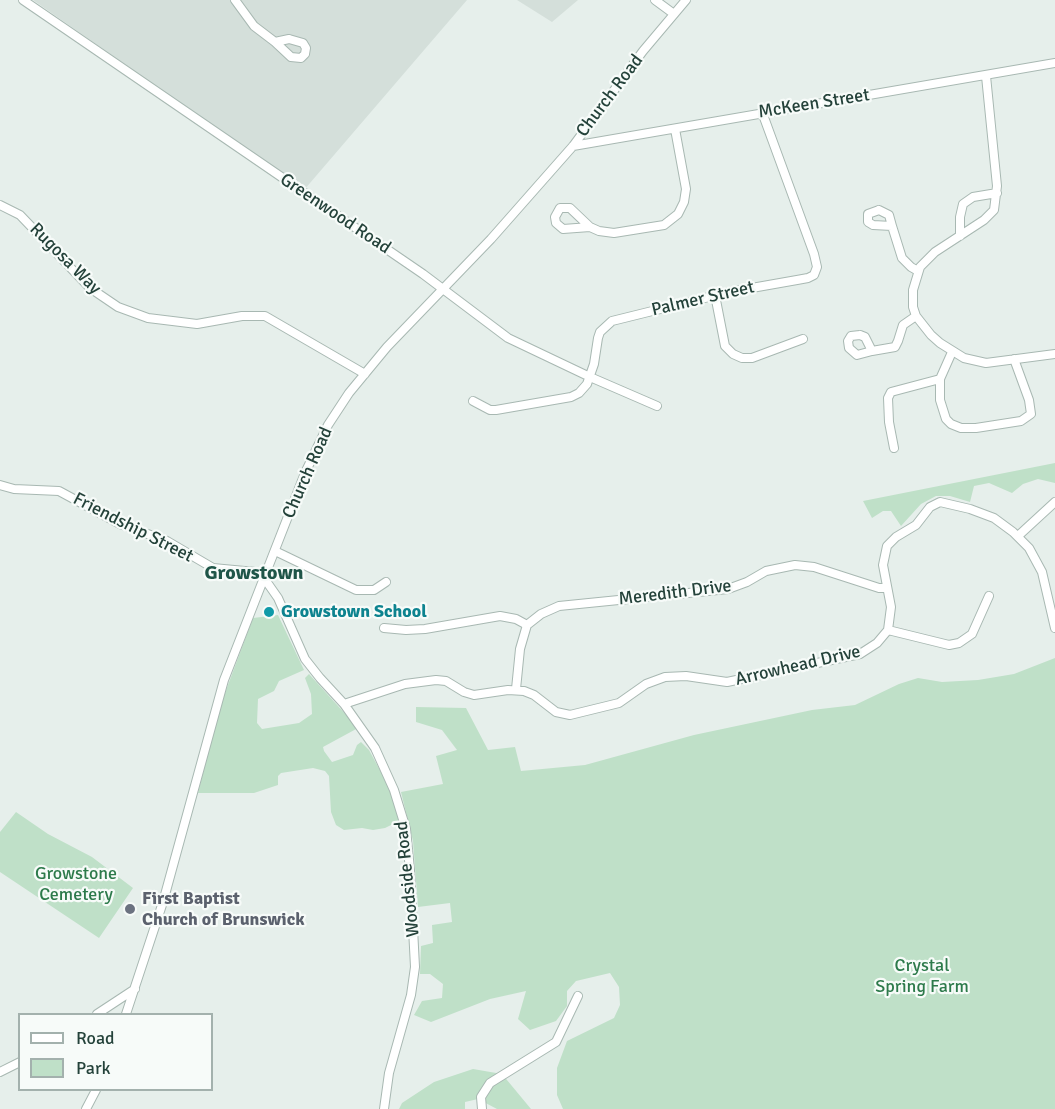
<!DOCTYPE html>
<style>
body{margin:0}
#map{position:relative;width:1055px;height:1109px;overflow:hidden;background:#e6efeb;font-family:Signika,sans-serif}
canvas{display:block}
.legend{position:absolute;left:18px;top:1013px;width:195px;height:78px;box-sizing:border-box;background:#f7fbf9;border:2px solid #a3b1ad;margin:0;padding:8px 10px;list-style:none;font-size:18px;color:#24423a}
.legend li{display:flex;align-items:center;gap:12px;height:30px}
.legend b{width:30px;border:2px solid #a3b1ad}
</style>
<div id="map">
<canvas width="1055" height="1109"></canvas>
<ul class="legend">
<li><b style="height:8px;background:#fff"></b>Road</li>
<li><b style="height:16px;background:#bfe0c8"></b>Park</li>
</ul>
</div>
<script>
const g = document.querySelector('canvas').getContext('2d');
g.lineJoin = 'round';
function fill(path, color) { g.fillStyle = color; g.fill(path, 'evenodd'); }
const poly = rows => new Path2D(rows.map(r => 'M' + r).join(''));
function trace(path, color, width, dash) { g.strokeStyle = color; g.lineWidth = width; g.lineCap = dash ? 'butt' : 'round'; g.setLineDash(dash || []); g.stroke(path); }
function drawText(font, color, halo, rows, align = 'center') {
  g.font = font + ' Signika,sans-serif'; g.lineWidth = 4.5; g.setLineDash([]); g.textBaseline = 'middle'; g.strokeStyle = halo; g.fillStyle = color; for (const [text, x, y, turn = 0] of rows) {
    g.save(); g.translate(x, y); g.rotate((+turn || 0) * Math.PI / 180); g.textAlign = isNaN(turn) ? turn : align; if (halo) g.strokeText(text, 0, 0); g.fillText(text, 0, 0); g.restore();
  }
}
fill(poly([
 [33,0,467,0,304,190],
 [517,0,578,0,552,22]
]), '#d4dfda');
fill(poly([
 [1055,463,1055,483,1038,479,1023,484,1012,493,989,483,974,486,970,502,950,496,936,496,921,504,901,526,891,511,883,511,872,518,863,501],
 [278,615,304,670,279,681,274,691,258,699,257,723,262,729,299,723,312,714,311,694,305,678,309,674,358,728,323,747,324,751,332,762,353,755,357,745,361,742,369,750,389,787,399,821,385,828,373,830,362,828,344,830,336,825,331,812,329,776,325,771,313,768,281,773,278,776,278,785,254,793,198,793,219,709,253,618],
 [1055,658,1055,1109,563,1109,557,1095,557,1068,567,1041,614,1018,620,1005,619,987,610,973,576,981,567,991,567,1006,556,1021,530,1030,518,1019,526,991,490,999,431,1022,414,1015,422,1001,442,998,443,984,430,974,420,974,421,946,433,943,432,925,452,922,450,903,418,907,413,841,401,792,443,784,436,756,457,750,442,730,416,722,416,707,466,708,488,750,515,747,521,771,585,765,694,735,812,710,855,705,899,684,918,678,942,682,978,680,1014,674],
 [16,812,48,834,92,857,133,888,99,938,0,872,0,832],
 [473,1069,502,1074,531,1109,497,1109,478,1099,465,1102,465,1109,399,1109,402,1103,434,1082]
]), '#bfe0c8');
const minor = poly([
 [23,0,423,274,508,338,590,377,657,406],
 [235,0,254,26,275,42],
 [655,0,674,14],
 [289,39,303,43,306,48,305,54,301,58,291,57,275,42,289,39],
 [986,76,997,186,994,210,984,220,935,252,920,267,913,290,913,307,916,316,931,335,940,343,964,358,986,363,1055,354],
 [573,146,1055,63],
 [0,205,20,215,90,288,118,307,148,318,197,324,242,316,265,316,365,374],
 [879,210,889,215,892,226,873,225,868,222,868,214,879,210],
 [892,226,902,258,911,267,918,271],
 [590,227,563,229,556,223,555,217,560,208,570,208,590,227,599,231,614,233,664,225,678,214,684,202,686,189,675,129],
 [960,236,960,217,963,204,973,197,997,193],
 [715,295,725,346,733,354,742,358,752,358,803,339],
 [860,335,865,337,872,351,857,355,849,348,848,341,851,336,860,335],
 [872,351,895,347,898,341,903,325,916,316],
 [952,352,940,379,940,400,946,419,951,424,961,428,976,428,1021,421,1031,414,1029,400,1014,359],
 [473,401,490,410,496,410,571,397,579,393,587,384,594,364,598,338,600,332,612,321,729,292,797,280,808,278,814,275,817,267,814,254,762,112],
 [894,448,889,422,888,398,891,392,940,379],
 [0,485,14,489,59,491,120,524,167,541,213,568,266,573],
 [1018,536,1055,502],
 [275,551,356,590,374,590,386,582],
 [264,578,278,598,305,659,320,678,344,704,375,748,394,790,406,829,410,870,415,967,411,995,389,1073,384,1109],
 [384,628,406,630,425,629,500,616,516,619,527,625],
 [888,630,949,645,959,643,972,634,989,596],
 [516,689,520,649,527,625,541,614,559,606,728,589,747,582,766,571,795,565,814,567,879,588,887,588],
 [344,704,405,684,436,680,446,681,464,692,474,695,508,690,524,691,534,695,556,712,570,715,619,703,646,684,665,677,686,676,727,682,860,654,877,643,888,630,891,607,883,565,887,546,896,537,916,525,930,507,940,502,970,509,994,518,1013,532,1029,548,1042,572,1055,628],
 [97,1014,135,989],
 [126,1014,163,902,224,680,305,473,328,425,349,393,387,347,491,239,573,146,643,51,686,0],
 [0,1072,20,1062],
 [86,1109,96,1090],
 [482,1109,481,1097,490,1083,556,1042,578,996]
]);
trace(minor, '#a8b8b2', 10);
trace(minor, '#fff', 8);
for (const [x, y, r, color] of [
 [269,612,6,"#0f9aa8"],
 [130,909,6,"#6b7280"]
]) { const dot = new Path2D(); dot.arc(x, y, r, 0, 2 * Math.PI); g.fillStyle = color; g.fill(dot); trace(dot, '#f7fbf9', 2); }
drawText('18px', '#24423a', '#f7fbf9', [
 ["Church Road",610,96,-53],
 ["McKeen Street",814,104,-9],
 ["Greenwood Road",335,214,34],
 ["Rugosa Way",65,259,45],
 ["Palmer Street",703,299,-13],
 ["Church Road",308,473,-66],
 ["Friendship Street",133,528,27],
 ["Meredith Drive",675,593,-7],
 ["Arrowhead Drive",798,666,-13],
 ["Woodside Road",408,879,-96]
]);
drawText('bold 18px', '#0d838f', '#f7fbf9', [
 ["Growstown School",281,612]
], 'left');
drawText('18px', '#2d7a4b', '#f7fbf9', [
 ["Growstone",76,874],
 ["Cemetery",76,895],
 ["Crystal",922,966],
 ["Spring Farm",922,987]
]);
drawText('bold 18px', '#5b616d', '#f7fbf9', [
 ["First Baptist",142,899],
 ["Church of Brunswick",142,920]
], 'left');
drawText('bold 20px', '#1f5548', '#f7fbf9', [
 ["Growstown",254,574]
]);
</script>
